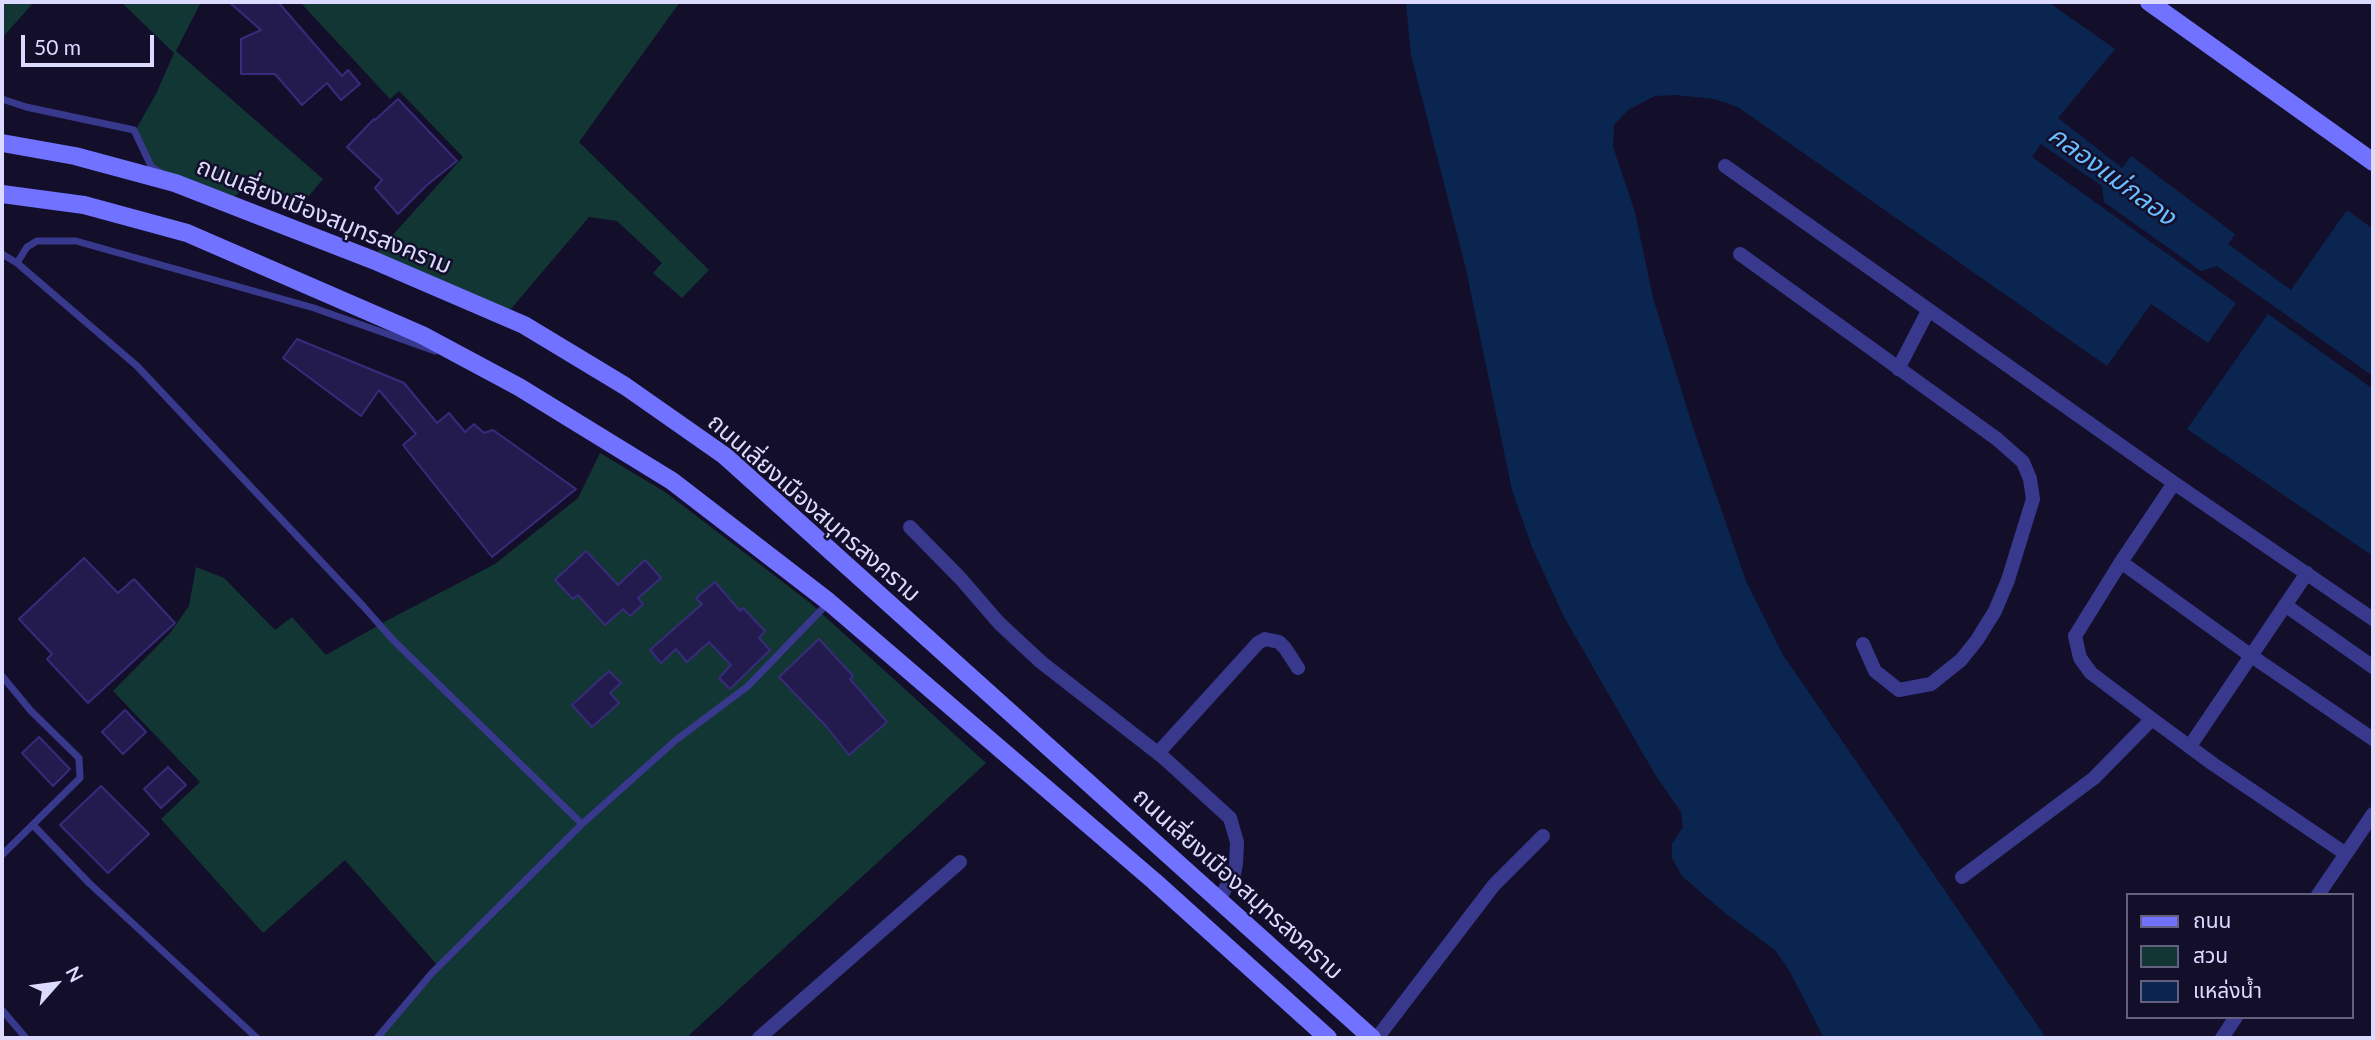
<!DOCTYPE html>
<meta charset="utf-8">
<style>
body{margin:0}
#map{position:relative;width:2375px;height:1040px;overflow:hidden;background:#130f2b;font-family:Lato,"Noto Sans Thai",sans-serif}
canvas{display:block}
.frame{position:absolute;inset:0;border:4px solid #dddaff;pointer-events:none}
.legend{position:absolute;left:2126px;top:893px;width:228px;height:126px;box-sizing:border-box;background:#130f2b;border:2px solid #646080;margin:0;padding:9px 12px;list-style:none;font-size:21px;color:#dddaff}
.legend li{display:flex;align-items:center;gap:14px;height:35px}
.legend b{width:35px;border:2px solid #646080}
.north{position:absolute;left:21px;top:949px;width:70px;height:70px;-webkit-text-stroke:5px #130f2b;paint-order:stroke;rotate:62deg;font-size:19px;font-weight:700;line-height:28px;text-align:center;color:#dddaff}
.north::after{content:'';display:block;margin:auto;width:24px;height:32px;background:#dddaff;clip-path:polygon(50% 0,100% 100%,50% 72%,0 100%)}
.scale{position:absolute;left:21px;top:35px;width:133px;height:32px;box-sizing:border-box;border:4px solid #dddaff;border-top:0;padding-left:9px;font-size:21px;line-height:24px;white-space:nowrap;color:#dddaff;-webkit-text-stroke:5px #130f2b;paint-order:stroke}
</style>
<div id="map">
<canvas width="2375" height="1040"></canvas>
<div class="frame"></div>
<ul class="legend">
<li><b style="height:9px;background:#7172ff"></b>ถนน</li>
<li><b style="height:19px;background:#123633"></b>สวน</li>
<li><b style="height:19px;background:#0a2650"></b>แหล่งน้ำ</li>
</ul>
<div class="north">N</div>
<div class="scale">50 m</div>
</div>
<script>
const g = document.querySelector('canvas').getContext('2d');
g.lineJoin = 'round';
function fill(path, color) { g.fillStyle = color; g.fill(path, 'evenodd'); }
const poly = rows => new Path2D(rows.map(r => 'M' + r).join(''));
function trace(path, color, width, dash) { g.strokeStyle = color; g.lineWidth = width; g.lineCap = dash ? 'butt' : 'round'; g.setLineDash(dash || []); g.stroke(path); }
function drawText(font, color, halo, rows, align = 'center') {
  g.font = font + ' Lato,"Noto Sans Thai",sans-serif'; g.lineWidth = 5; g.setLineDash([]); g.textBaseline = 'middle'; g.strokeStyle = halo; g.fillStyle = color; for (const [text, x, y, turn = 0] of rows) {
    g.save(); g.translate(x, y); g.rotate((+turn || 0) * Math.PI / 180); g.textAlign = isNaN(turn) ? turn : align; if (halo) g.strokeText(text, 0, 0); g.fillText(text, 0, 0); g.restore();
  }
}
fill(poly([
 [2,2,34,2,2,38],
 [121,2,201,2,176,51,323,179,302,204,258,180,226,202,372,258,463,157,399,91,390,99,300,2,680,2,579,142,709,270,682,298,653,273,662,263,617,221,589,217,504,317,373,259,175,183,151,166,135,131,156,94,174,53],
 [600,453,665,492,809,602,986,763,686,1038,378,1038,438,966,345,860,263,933,161,819,200,782,113,691,170,633,189,606,196,567,224,578,275,630,292,617,326,655,388,620,495,564,578,498]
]), '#123633');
fill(poly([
 [1406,2,2048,2,2115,49,2058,118,2122,168,2131,156,2235,234,2228,244,2291,290,2347,210,2373,229,2373,376,2217,266,2201,271,2104,202,2102,186,2041,144,2032,157,2236,303,2208,343,2151,304,2107,366,1738,107,1714,99,1676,95,1655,96,1628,110,1614,125,1613,147,1635,212,1653,298,1694,431,1746,581,1783,655,2046,1038,1824,1038,1789,970,1775,950,1725,913,1682,876,1672,858,1672,844,1683,827,1681,812,1656,776,1564,617,1532,547,1512,490,1466,269,1411,55],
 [2268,314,2373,389,2373,556,2187,429]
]), '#0a2650');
const building = poly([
 [229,2,278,2,342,76,348,70,360,84,341,100,327,83,302,105,275,74,241,74,241,39,261,30,229,2],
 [398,99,457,161,427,185,398,214,375,188,382,180,347,147,374,119,375,120,398,99],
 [297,339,404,383,437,423,449,413,465,432,474,424,484,433,493,430,576,489,492,557,403,445,416,434,379,390,361,416,283,358,297,339],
 [586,551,618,585,645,560,661,578,638,598,643,604,630,616,623,609,605,625,578,595,573,599,555,580,586,551],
 [84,558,118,593,134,579,175,623,88,703,47,659,52,654,19,619,84,558],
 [715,582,740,611,743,608,765,631,759,638,770,650,730,689,719,678,731,665,709,642,687,662,676,649,661,663,650,650,702,604,696,598,715,582],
 [819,639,853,676,850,679,887,722,849,755,826,726,779,677,819,639],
 [609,671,621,683,610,693,619,703,592,727,572,705,609,671],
 [125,710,146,732,123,754,102,732,125,710],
 [39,737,70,769,53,786,22,753,39,737],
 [168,767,186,785,161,808,144,789,168,767],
 [101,786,149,834,108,873,60,825,101,786]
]);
fill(building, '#231a4d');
trace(building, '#382b7b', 2);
trace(poly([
 [2,99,26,107,134,130,151,166,161,173],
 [2,254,17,263,137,366,363,606,394,641,582,824],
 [17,263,27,247,37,241,76,241,314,308,435,351],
 [2,676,31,711,79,758,80,778,2,855],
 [33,825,89,883,257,1038],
 [2,1010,26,1038],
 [377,1038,432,973,582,824,676,740,748,686,828,603]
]), '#38388d', 7);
trace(poly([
 [1725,166,2174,483,2373,619],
 [1740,254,1997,439,2023,462,2030,479,2033,499,2008,580,1995,611,1977,640,1961,660,1931,684,1899,690,1875,671,1863,644],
 [1898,369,1928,311],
 [2174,483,2121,562,2075,636,2080,658,2091,673,2152,719,2213,764,2346,854],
 [910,527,961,579,999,623,1041,662,1164,758,1230,818,1237,842,1236,864,1234,874,1219,899],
 [2121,562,2250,655,2373,739],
 [2285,605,2373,667],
 [2190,746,2307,573],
 [1158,753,1258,643,1265,639,1279,642,1285,648,1298,668],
 [1962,877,2094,778,2152,719],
 [2318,895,2373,814],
 [759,1038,960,862],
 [1377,1038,1494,885,1543,836],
 [2222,1038,2236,1017]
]), '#38388d', 14);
trace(poly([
 [2149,2,2373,162],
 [2,143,75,156,175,183,373,260,524,325,625,386,725,456,1372,1038],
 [2,194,84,205,187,233,422,335,519,387,672,481,829,602,1154,881,1328,1038]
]), '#7172ff', 18);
drawText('24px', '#dddaff', '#130f2b', [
 ["ถนนเลี่ยงเมืองสมุทรสงคราม",324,216,22],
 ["ถนนเลี่ยงเมืองสมุทรสงคราม",814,508,41],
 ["ถนนเลี่ยงเมืองสมุทรสงคราม",1238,884,42]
]);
drawText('italic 26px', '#68beff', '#130f2b', [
 ["คลองแม่กลอง",2112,176,36]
]);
</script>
